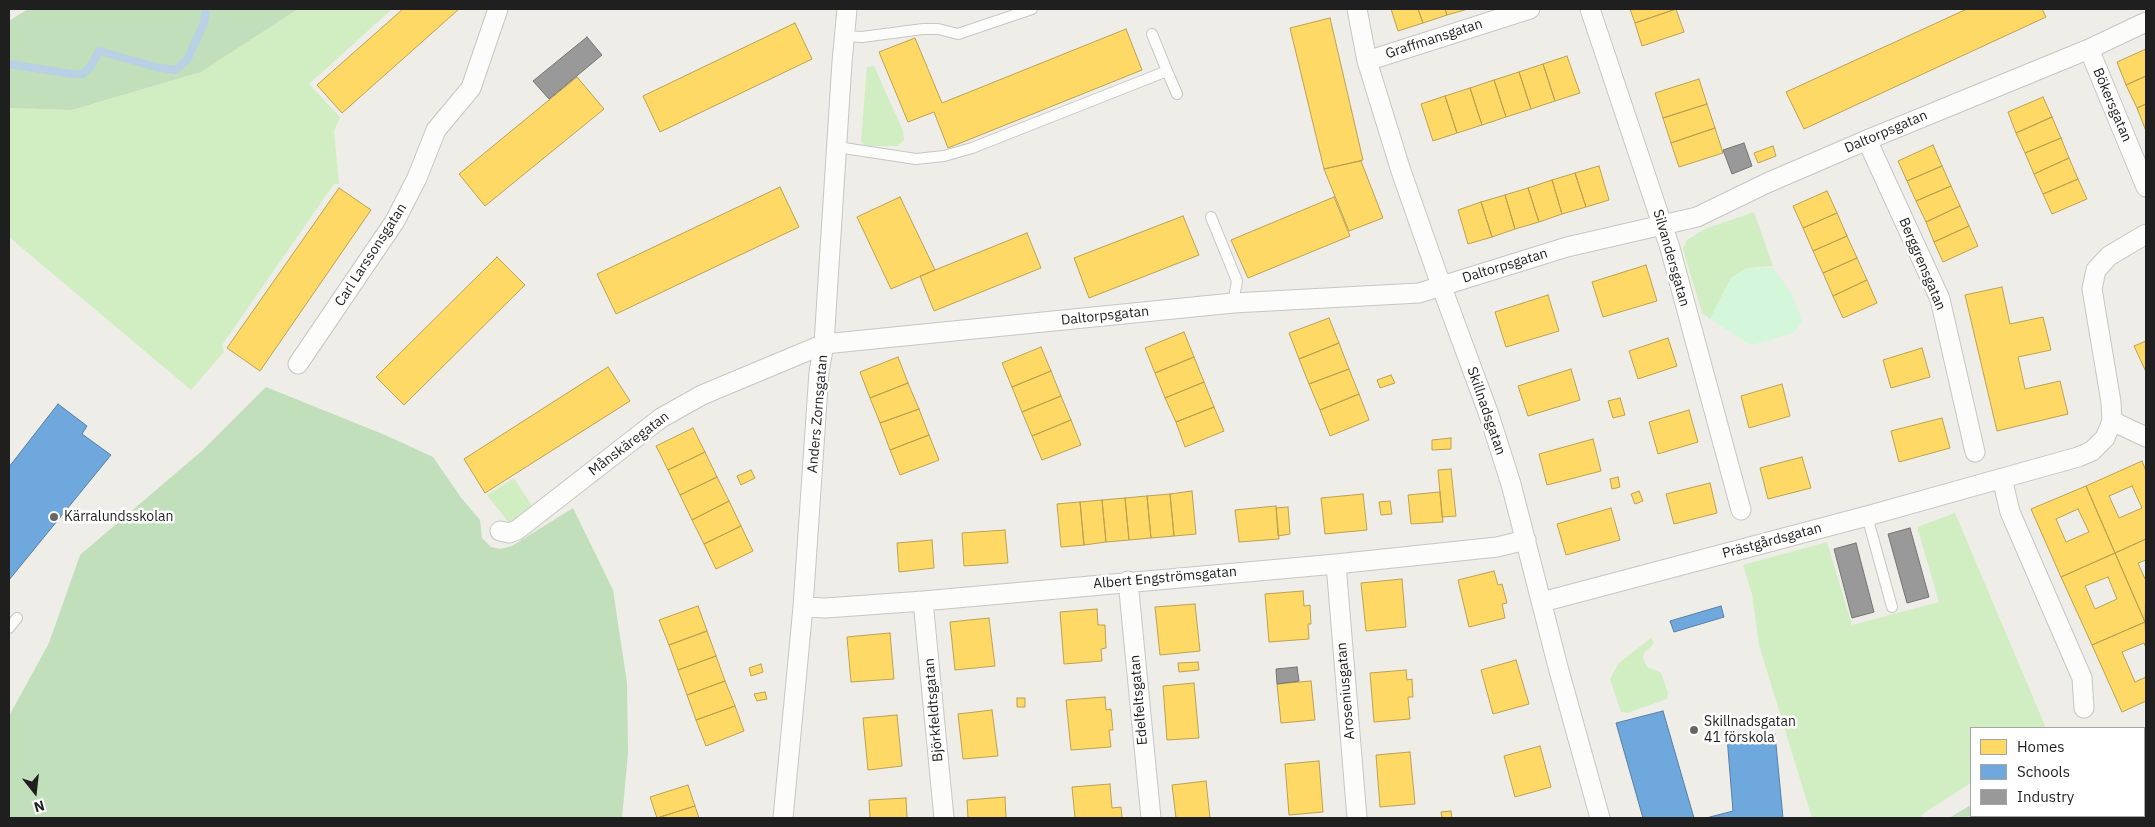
<!DOCTYPE html>
<meta charset="utf-8">
<style>
body{margin:0}
#map{position:relative;width:2155px;height:827px;overflow:hidden;background:#eeede7;font-family:"IBM Plex Sans",sans-serif}
canvas{display:block}
.frame{position:absolute;inset:0;border:10px solid #1f1f1f;pointer-events:none}
.legend{position:absolute;left:1970px;top:727px;width:175px;height:90px;box-sizing:border-box;background:#fff;border:1px solid #a5a5a5;margin:0;padding:6px 9px;list-style:none;font-size:15px;color:#1f1f1f}
.legend li{display:flex;align-items:center;gap:10px;height:25px}
.legend b{width:25px;border:1px solid #a5a5a5}
.north{position:absolute;left:10px;top:767px;width:50px;height:50px;-webkit-text-stroke:4px #fff;paint-order:stroke;rotate:164deg;font-size:14px;font-weight:700;line-height:20px;text-align:center;color:#1f1f1f}
.north::after{content:'';display:block;margin:auto;width:18px;height:22px;background:#1f1f1f;clip-path:polygon(50% 0,100% 100%,50% 72%,0 100%)}
</style>
<div id="map">
<canvas width="2155" height="827"></canvas>
<div class="frame"></div>
<ul class="legend">
<li><b style="height:14px;background:#ffd966"></b>Homes</li>
<li><b style="height:14px;background:#6fa8dc"></b>Schools</li>
<li><b style="height:14px;background:#999"></b>Industry</li>
</ul>
<div class="north">N</div>
</div>
<script>
const g = document.querySelector('canvas').getContext('2d');
g.lineJoin = 'round';
function fill(path, color) { g.fillStyle = color; g.fill(path, 'evenodd'); }
const poly = rows => new Path2D(rows.map(r => 'M' + r).join(''));
function trace(path, color, width, dash) { g.strokeStyle = color; g.lineWidth = width; g.lineCap = dash ? 'butt' : 'round'; g.setLineDash(dash || []); g.stroke(path); }
function drawText(font, color, halo, rows, align = 'center') {
  g.font = font + ' "IBM Plex Sans",sans-serif'; g.lineWidth = 5; g.setLineDash([]); g.textBaseline = 'middle'; g.strokeStyle = halo; g.fillStyle = color; for (const [text, x, y, turn = 0] of rows) {
    g.save(); g.translate(x, y); g.rotate((+turn || 0) * Math.PI / 180); g.textAlign = isNaN(turn) ? turn : align; if (halo) g.strokeText(text, 0, 0); g.fillText(text, 0, 0); g.restore();
  }
}
fill(poly([
 [298,9,392,9,309,84,340,117,334,131,339,184,334,184,222,345,224,352,191,390,9,237,9,108,72,110,201,72],
 [874,66,903,131,904,140,897,146,868,146,864,145,861,141,867,67],
 [1754,212,1773,266,1747,268,1731,278,1710,319,1702,313,1683,249,1687,240,1705,229],
 [514,478,532,506,510,524,487,495],
 [1955,513,2046,728,1971,728,1971,783,1924,813,1920,818,1812,818,1759,645,1752,594,1743,565,1827,542,1852,625,1939,602,1917,527],
 [1651,638,1654,644,1644,653,1643,658,1647,667,1660,672,1662,675,1668,693,1667,699,1627,713,1621,712,1610,679,1619,663]
]), '#d1eec3');
fill(poly([
 [28,9,298,9,201,72,72,110,9,108,9,21],
 [266,387,385,435,433,457,462,499,480,520,482,538,491,547,500,549,512,546,573,508,613,590,627,683,628,753,622,818,9,818,9,716,49,643,80,555,203,450],
 [2146,736,2146,818,1949,818,1971,805,1971,816,2144,816,2144,737]
]), '#c0dfba');
fill(poly([
 [1747,268,1773,268,1792,294,1802,321,1794,333,1751,345,1710,319,1731,278]
]), '#d4f6db');
const homes = poly([
 [403,9,459,9,342,113,317,85,403,9],
 [1391,9,1418,9,1423,23,1398,31,1391,9],
 [1418,9,1445,9,1447,15,1423,23,1418,9],
 [1445,9,1468,9,1447,15,1445,9],
 [1630,9,1676,9,1635,23,1630,9],
 [1676,9,1684,32,1642,46,1635,23,1676,9],
 [1967,9,2042,9,2046,17,1804,129,1786,92,1967,9],
 [1330,18,1363,160,1324,169,1290,28,1330,18],
 [795,23,812,59,660,132,643,96,795,23],
 [1126,29,1142,70,948,148,934,112,908,122,879,52,915,38,942,103,1126,29],
 [2146,49,2146,76,2126,85,2117,62,2146,49],
 [1567,56,1580,93,1555,101,1543,64,1567,56],
 [1543,64,1555,101,1531,109,1519,72,1543,64],
 [1519,72,1531,109,1506,117,1494,80,1519,72],
 [2146,76,2146,104,2137,108,2126,85,2146,76],
 [577,77,604,109,485,206,459,174,577,77],
 [1699,79,1707,104,1663,118,1655,93,1699,79],
 [1494,80,1506,117,1482,125,1470,88,1494,80],
 [1470,88,1482,125,1457,133,1445,96,1470,88],
 [1445,96,1457,133,1433,141,1421,104,1445,96],
 [2043,97,2052,117,2016,133,2008,112,2043,97],
 [1707,104,1715,128,1671,143,1663,118,1707,104],
 [2146,104,2146,131,2137,108,2146,104],
 [2052,117,2061,138,2025,153,2016,133,2052,117],
 [1715,128,1723,153,1679,167,1671,143,1715,128],
 [2061,138,2069,158,2034,174,2025,153,2061,138],
 [1933,145,1942,166,1907,181,1898,161,1933,145],
 [1773,146,1776,156,1758,163,1754,153,1773,146],
 [2069,158,2078,179,2043,194,2034,174,2069,158],
 [1361,161,1383,218,1349,231,1324,169,1361,161],
 [1599,166,1609,200,1586,207,1575,173,1599,166],
 [1942,166,1951,186,1916,201,1907,181,1942,166],
 [1575,173,1586,207,1562,214,1552,180,1575,173],
 [2078,179,2087,199,2052,214,2043,194,2078,179],
 [1552,180,1562,214,1539,222,1528,188,1552,180],
 [1951,186,1960,206,1926,222,1916,201,1951,186],
 [780,187,799,227,616,314,597,274,780,187],
 [339,188,371,210,260,371,227,348,339,188],
 [1528,188,1539,222,1515,229,1505,195,1528,188],
 [1827,191,1837,213,1803,228,1793,206,1827,191],
 [1505,195,1515,229,1492,237,1481,202,1505,195],
 [900,197,935,270,891,289,857,217,900,197],
 [1334,197,1350,236,1248,278,1231,240,1334,197],
 [1481,202,1492,237,1468,244,1458,210,1481,202],
 [1960,206,1969,226,1934,242,1926,222,1960,206],
 [1837,213,1847,236,1813,251,1803,228,1837,213],
 [1183,216,1199,255,1089,298,1074,258,1183,216],
 [1969,226,1978,246,1943,262,1934,242,1969,226],
 [1027,233,1041,268,934,311,920,276,1027,233],
 [1847,236,1857,258,1823,273,1813,251,1847,236],
 [497,257,525,285,404,405,376,377,497,257],
 [1857,258,1867,280,1833,296,1823,273,1857,258],
 [1646,265,1657,301,1603,317,1592,282,1646,265],
 [1867,280,1877,303,1843,318,1833,296,1867,280],
 [2002,287,2010,324,2043,317,2051,350,2018,357,2025,389,2060,381,2068,414,1997,431,1965,295,2002,287],
 [1548,295,1559,331,1506,347,1495,312,1548,295],
 [1329,318,1339,343,1299,359,1289,333,1329,318],
 [1184,332,1194,357,1155,373,1145,348,1184,332],
 [1668,338,1677,366,1638,379,1629,351,1668,338],
 [2146,341,2146,372,2134,346,2146,341],
 [1339,343,1349,369,1309,384,1299,359,1339,343],
 [1041,347,1051,371,1012,387,1002,363,1041,347],
 [1922,348,1930,377,1891,388,1883,360,1922,348],
 [898,357,908,383,870,398,860,372,898,357],
 [1194,357,1204,382,1165,398,1155,373,1194,357],
 [608,367,630,401,485,493,464,459,608,367],
 [1349,369,1359,394,1320,410,1309,384,1349,369],
 [1571,369,1580,400,1528,416,1518,386,1571,369],
 [1051,371,1061,396,1022,412,1012,387,1051,371],
 [1391,375,1395,383,1380,388,1377,380,1391,375],
 [1204,382,1214,407,1176,422,1165,398,1204,382],
 [908,383,919,409,880,423,870,398,908,383],
 [1782,384,1790,416,1749,428,1741,396,1782,384],
 [1359,394,1369,420,1330,436,1320,410,1359,394],
 [1061,396,1071,420,1032,436,1022,412,1061,396],
 [1620,398,1625,415,1613,418,1608,401,1620,398],
 [1214,407,1224,431,1185,447,1176,422,1214,407],
 [919,409,929,435,890,450,880,423,919,409],
 [1689,410,1698,442,1658,454,1649,422,1689,410],
 [1942,418,1950,448,1899,462,1891,431,1942,418],
 [1071,420,1081,445,1042,460,1032,436,1071,420],
 [693,428,705,452,668,470,656,446,693,428],
 [929,435,939,460,900,475,890,450,929,435],
 [1451,438,1451,449,1432,450,1432,440,1451,438],
 [1593,439,1601,471,1547,485,1539,454,1593,439],
 [705,452,717,477,680,495,668,470,705,452],
 [1802,457,1811,488,1768,499,1760,468,1802,457],
 [2142,461,2146,471,2146,539,2115,553,2086,486,2142,461],
 [2132,486,2142,508,2119,518,2109,496,2132,486],
 [1451,469,1456,516,1442,517,1438,470,1451,469],
 [751,470,755,478,741,485,737,476,751,470],
 [717,477,729,501,692,520,680,495,717,477],
 [1618,477,1620,487,1612,489,1610,479,1618,477],
 [1710,483,1717,513,1674,524,1666,494,1710,483],
 [2086,486,2115,553,2061,577,2031,509,2086,486],
 [2078,509,2089,532,2066,542,2056,519,2078,509],
 [1192,491,1196,534,1174,536,1170,494,1192,491],
 [1639,491,1643,501,1635,504,1631,494,1639,491],
 [1440,492,1443,522,1411,524,1408,495,1440,492],
 [1170,494,1174,536,1151,538,1147,496,1170,494],
 [1363,494,1367,530,1325,534,1321,498,1363,494],
 [1147,496,1151,538,1129,540,1125,498,1147,496],
 [1125,498,1129,540,1106,542,1102,500,1125,498],
 [1102,500,1106,542,1084,545,1080,502,1102,500],
 [729,501,741,526,704,544,692,520,729,501],
 [1390,501,1392,514,1381,515,1379,502,1390,501],
 [1080,502,1084,545,1061,547,1057,504,1080,502],
 [1276,506,1279,539,1239,542,1235,510,1276,506],
 [1288,507,1290,534,1278,536,1276,508,1288,507],
 [1611,508,1620,540,1566,555,1557,524,1611,508],
 [741,526,753,551,716,569,704,544,741,526],
 [1005,530,1008,563,964,566,962,533,1005,530],
 [2146,539,2146,560,2138,563,2146,581,2145,622,2115,553,2146,539],
 [932,540,934,568,899,572,897,543,932,540],
 [2115,553,2145,622,2092,645,2061,577,2115,553],
 [2108,577,2117,599,2095,609,2085,586,2108,577],
 [1494,571,1498,585,1502,584,1507,603,1502,604,1505,618,1469,627,1458,580,1494,571],
 [1402,579,1406,627,1366,631,1361,583,1402,579],
 [1303,591,1304,606,1310,605,1311,624,1308,624,1309,639,1269,642,1265,594,1303,591],
 [1195,604,1200,651,1160,655,1155,607,1195,604],
 [698,606,707,631,669,645,659,620,698,606],
 [1097,609,1098,625,1105,625,1106,648,1101,649,1102,661,1064,664,1060,612,1097,609],
 [989,618,995,666,955,670,950,622,989,618],
 [2145,622,2146,648,2144,643,2122,652,2135,682,2146,677,2146,701,2122,712,2092,645,2145,622],
 [707,631,716,656,678,670,669,645,707,631],
 [890,633,894,679,851,682,847,637,890,633],
 [716,656,725,681,687,695,678,670,716,656],
 [1516,660,1529,704,1493,714,1481,670,1516,660],
 [1198,662,1199,670,1179,672,1178,663,1198,662],
 [761,664,763,672,751,676,749,668,761,664],
 [1406,670,1407,680,1412,679,1413,697,1408,697,1410,719,1374,722,1370,673,1406,670],
 [725,681,735,706,696,720,687,695,725,681],
 [1311,681,1315,720,1281,723,1277,684,1311,681],
 [1194,683,1199,738,1167,740,1163,686,1194,683],
 [765,692,767,699,757,701,754,694,765,692],
 [1105,697,1106,710,1111,709,1113,730,1109,730,1111,747,1071,750,1066,700,1105,697],
 [1017,698,1025,698,1025,707,1017,707,1017,698],
 [735,706,744,731,706,746,696,720,735,706],
 [992,710,998,756,963,759,958,714,992,710],
 [897,715,902,766,868,770,863,718,897,715],
 [1540,746,1551,787,1515,797,1504,756,1540,746],
 [1410,752,1415,804,1380,807,1376,755,1410,752],
 [1319,761,1323,812,1289,815,1285,764,1319,761],
 [1206,781,1210,818,1176,818,1172,785,1206,781],
 [1110,784,1112,808,1121,807,1122,818,1075,818,1072,787,1110,784],
 [688,785,695,806,657,818,650,797,688,785],
 [1005,797,1006,818,968,818,967,800,1005,797],
 [906,798,907,818,870,818,869,800,906,798],
 [695,806,699,818,657,818,695,806],
 [1451,811,1452,818,1442,818,1441,812,1451,811]
]);
fill(homes, '#ffd966');
trace(homes, '#bca151', 1);
const schools = poly([
 [58,404,87,426,82,434,111,455,9,580,9,467,58,404],
 [1721,606,1724,617,1674,632,1670,621,1721,606],
 [1663,711,1694,818,1643,818,1616,723,1663,711],
 [1775,734,1783,818,1706,818,1733,811,1727,737,1775,734]
]);
fill(schools, '#6fa8dc');
trace(schools, '#577fa3', 1);
const industry = poly([
 [587,37,602,55,549,99,533,81,587,37],
 [1744,143,1752,166,1732,174,1723,150,1744,143],
 [1910,528,1929,597,1907,603,1888,534,1910,528],
 [1856,543,1874,612,1852,618,1834,549,1856,543],
 [1297,667,1299,681,1277,684,1276,669,1297,667]
]);
fill(industry, '#999');
trace(industry, '#747474', 1);
trace(poly([
 [9,64,72,74,83,74,91,66,99,51,156,67,175,70,187,60,204,23,206,9]
]), '#b8d1e4', 8);
const service = poly([
 [844,36,862,37,923,29,938,29,958,34,1032,9],
 [1167,71,1177,94],
 [837,147,916,159,944,156,972,148,1167,71,1152,34],
 [1211,217,1237,281,1233,303],
 [1867,516,1892,607],
 [9,628,17,618]
]);
const minor = poly([
 [1357,9,1367,61,1401,171,1441,285,1488,412,1511,484,1558,667,1600,818],
 [1590,9,1670,248,1741,510],
 [2089,49,2146,187],
 [1367,61,1530,9],
 [1867,140,1940,299,1975,452],
 [298,364,395,221,417,178,436,130,471,88,498,9],
 [2112,421,2146,437],
 [2002,478,2010,512,2082,678,2084,708],
 [500,531,509,533,517,530,661,418,702,395,824,344,1233,303,1419,293,1567,247,1697,217,1767,183,1867,140,2089,49,2146,22],
 [1336,564,1357,818],
 [1128,581,1151,818],
 [923,601,944,818],
 [1542,602,1867,516,2078,457,2092,451,2105,438,2112,421,2111,402,2092,289,2096,270,2109,256,2146,234],
 [803,607,826,608,923,601,1336,564,1497,547,1526,540],
 [783,818,803,607,819,372,824,344,842,62,847,9]
]);
trace(service, '#c6c6c3', 12);
trace(minor, '#c6c6c3', 21);
trace(service, '#fcfcfb', 10);
trace(minor, '#fcfcfb', 19);
for (const [x, y, r, color] of [
 [54,517,5,"#676765"],
 [1694,730,5,"#676765"]
]) { const dot = new Path2D(); dot.arc(x, y, r, 0, 2 * Math.PI); g.fillStyle = color; g.fill(dot); trace(dot, '#fff', 2); }
drawText('14px', '#1f1f1f', '#fff', [
 ["Graffmansgatan",1434,39,-18],
 ["Bökersgatan",2112,105,67],
 ["Daltorpsgatan",1886,132,-23],
 ["Carl Larssonsgatan",371,255,-57],
 ["Silvandersgatan",1671,258,74],
 ["Berggrensgatan",1922,264,67],
 ["Daltorpsgatan",1505,266,-17],
 ["Daltorpsgatan",1105,316,-6],
 ["Skillnadsgatan",1486,411,71],
 ["Anders Zornsgatan",818,414,-85],
 ["Månskäregatan",629,444,-37],
 ["Prästgårdsgatan",1772,541,-15],
 ["Albert Engströmsgatan",1165,578,-5],
 ["Aroseniusgatan",1346,691,-95],
 ["Edelfeltsgatan",1139,700,-95],
 ["Björkfeldtsgatan",934,710,-95]
]);
drawText('14px', '#1f1f1f', '#fff', [
 ["Kärralundsskolan",64,517],
 ["Skillnadsgatan",1704,722],
 ["41 förskola",1704,738]
], 'left');
</script>
